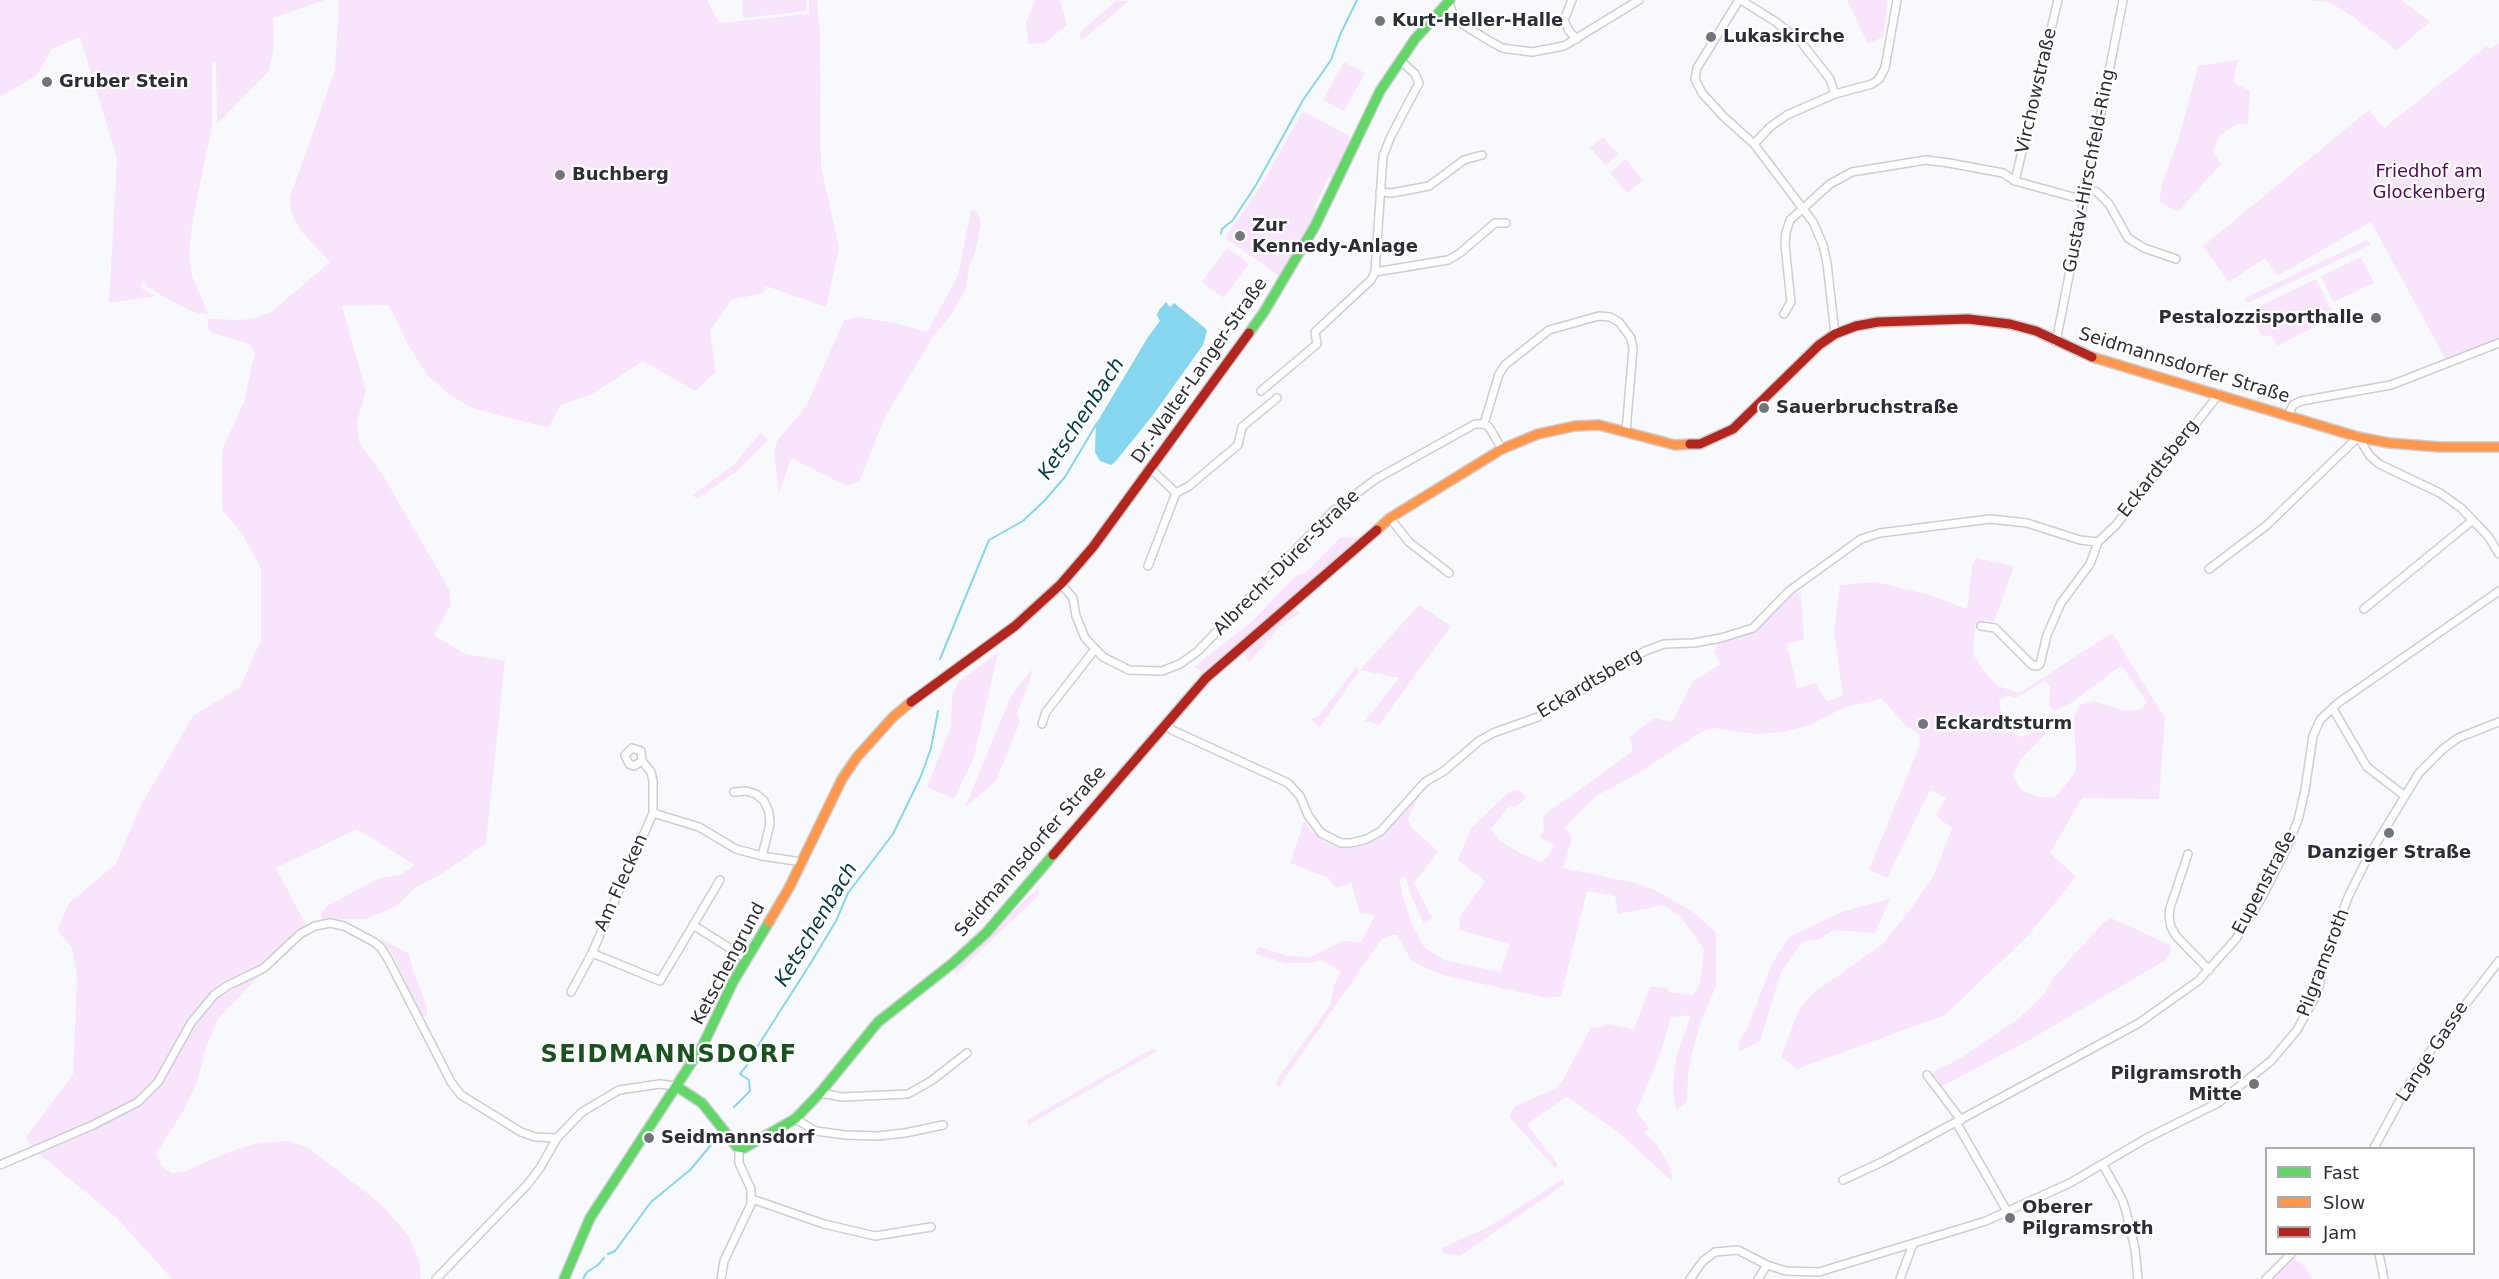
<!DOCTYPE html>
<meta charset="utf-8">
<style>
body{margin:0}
#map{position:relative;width:2499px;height:1279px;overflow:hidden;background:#f8f9fc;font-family:"DejaVu Sans",sans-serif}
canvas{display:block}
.legend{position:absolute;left:2265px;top:1147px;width:210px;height:108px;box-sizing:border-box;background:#fff;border:2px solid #aaabaf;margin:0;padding:8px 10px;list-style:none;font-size:18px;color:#2b2e37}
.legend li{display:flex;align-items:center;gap:12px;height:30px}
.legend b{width:30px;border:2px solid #aaabaf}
</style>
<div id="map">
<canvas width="2499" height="1279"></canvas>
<ul class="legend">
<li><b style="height:8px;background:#63d668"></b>Fast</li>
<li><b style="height:8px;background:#ff974d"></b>Slow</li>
<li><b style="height:8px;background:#b3261e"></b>Jam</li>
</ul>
</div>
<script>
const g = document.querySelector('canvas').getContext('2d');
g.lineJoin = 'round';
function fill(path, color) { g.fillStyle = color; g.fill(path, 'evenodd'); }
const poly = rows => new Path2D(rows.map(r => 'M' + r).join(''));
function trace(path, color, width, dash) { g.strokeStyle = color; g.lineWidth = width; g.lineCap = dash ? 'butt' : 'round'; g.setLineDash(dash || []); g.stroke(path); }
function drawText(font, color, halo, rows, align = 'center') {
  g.font = font + ' "DejaVu Sans",sans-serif'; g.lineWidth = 4.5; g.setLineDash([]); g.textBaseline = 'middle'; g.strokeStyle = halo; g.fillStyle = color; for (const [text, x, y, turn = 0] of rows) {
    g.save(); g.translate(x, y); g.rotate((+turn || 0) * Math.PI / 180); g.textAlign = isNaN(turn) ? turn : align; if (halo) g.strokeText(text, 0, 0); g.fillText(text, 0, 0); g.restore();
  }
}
fill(poly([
 [0,0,325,0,273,18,274,47,269,71,217,124,216,62,212,62,212,126,193,218,189,254,192,276,209,315,193,312,166,298,146,286,143,279,141,288,156,296,109,303,117,158,80,37,52,49,37,75,0,97],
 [339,0,707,0,719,23,809,14,809,0,817,0,820,32,821,166,839,248,826,307,766,286,763,293,731,300,710,331,716,372,695,391,643,361,592,394,561,405,548,428,472,408,450,395,426,374,406,341,389,305,342,306,366,391,357,422,359,442,384,477,449,589,451,604,434,635,465,654,505,661,486,843,443,873,415,888,395,907,366,919,321,920,321,914,327,906,379,878,400,875,415,865,357,829,276,868,307,927,218,1019,206,1047,198,1079,185,1108,156,1154,161,1165,171,1173,184,1172,228,1152,258,1143,289,1141,307,1147,381,1204,408,1235,419,1260,421,1279,172,1279,117,1218,38,1153,25,1138,73,1075,77,976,72,948,57,930,69,903,116,864,140,807,193,716,240,687,261,640,261,569,243,535,222,510,222,450,244,402,255,352,250,344,212,333,208,329,208,319,241,320,256,318,271,312,330,262,300,230,291,212,290,197,335,70],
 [742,0,806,0,807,11,743,18],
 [1035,0,1060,0,1067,25,1045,43,1028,44,1026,22],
 [1117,0,1129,1,1081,41,1079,33],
 [1847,0,1888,0,1883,37,1868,44],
 [2306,0,2402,0,2430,22,2397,50,2352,16,2329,2],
 [2499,43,2499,339,2446,360,2371,222,2277,276,2265,258,2229,282,2203,246,2369,110,2384,128,2487,46,2490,49],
 [2238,60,2233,82,2250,91,2248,124,2237,124,2220,135,2213,151,2221,164,2178,212,2159,202,2162,184,2179,138,2198,66],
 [1344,62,1365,73,1344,111,1323,100],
 [1303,111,1351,137,1333,178,1329,177,1314,208,1318,210,1309,230,1281,277,1225,238,1261,185],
 [1603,137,1618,154,1606,165,1590,148],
 [1626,159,1643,180,1627,193,1610,173],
 [971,210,978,213,981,223,975,253,969,266,966,288,953,312,933,337,885,417,859,482,847,486,791,458,779,494,774,453,777,441,807,405,844,320,857,317,895,323,927,332,958,276],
 [2367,240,2370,245,2248,303,2245,298],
 [1227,248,1249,264,1224,298,1202,282],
 [2361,257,2374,283,2333,302,2321,276],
 [2316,279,2334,317,2277,346,2272,337,2260,335,2250,311],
 [761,432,768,440,736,472,697,499,692,495,734,465],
 [1341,537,1361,538,1203,672,1194,667,1251,622,1296,576,1305,573],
 [1976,558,2014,566,1994,622,1986,620,1975,625,1973,654,1984,671,1998,686,2019,693,2112,633,2165,718,2159,799,2082,798,2050,853,2076,877,2026,938,1945,1015,1797,1069,1781,1057,1799,1009,1812,994,1884,943,1912,907,1934,875,1952,828,1936,816,1946,798,1930,790,1887,878,1869,870,1920,744,1919,734,1906,726,1882,699,1845,707,1810,725,1783,732,1756,734,1714,728,1703,731,1632,777,1596,796,1565,827,1571,836,1571,842,1563,868,1635,883,1653,889,1693,912,1716,933,1716,986,1701,1022,1693,1050,1688,1074,1687,1102,1676,1110,1673,1087,1676,1057,1691,1015,1671,1017,1660,1055,1636,1112,1650,1129,1644,1132,1657,1145,1671,1168,1672,1181,1618,1132,1567,1097,1527,1124,1558,1165,1555,1168,1509,1117,1514,1107,1556,1088,1563,1080,1591,1027,1599,1028,1606,1024,1634,1029,1650,987,1669,988,1668,992,1693,995,1700,984,1704,949,1680,916,1664,905,1618,914,1615,896,1587,891,1561,996,1547,998,1446,976,1428,969,1412,961,1397,935,1391,935,1381,940,1283,1081,1280,1088,1276,1083,1278,1078,1330,1005,1334,985,1341,972,1322,960,1309,963,1285,963,1255,954,1259,947,1288,956,1310,957,1343,941,1361,942,1375,915,1360,913,1351,883,1336,888,1328,878,1290,863,1304,821,1313,832,1324,841,1338,847,1354,846,1371,840,1389,827,1422,788,1408,819,1413,829,1438,851,1414,883,1432,918,1424,924,1410,893,1406,876,1399,878,1404,901,1413,926,1424,947,1444,960,1500,972,1510,944,1459,930,1460,916,1485,881,1458,860,1471,828,1509,792,1519,790,1526,798,1514,808,1510,805,1491,829,1500,841,1522,854,1541,862,1548,856,1554,845,1539,837,1544,830,1543,816,1633,751,1629,737,1654,718,1672,722,1693,681,1721,664,1714,652,1719,640,1752,630,1763,625,1789,592,1801,593,1804,640,1787,644,1797,688,1815,683,1827,701,1843,696,1834,631,1840,585,1876,582,1930,595,1967,609,1972,567],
 [2119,667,2124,669,2147,702,2142,709,2124,711,2094,701,2080,705,2074,716,2076,770,2068,782,2054,798,2039,797,2021,790,2013,775,2021,759,2053,726,2020,737,2004,728,1999,700,2008,696,2016,698,2044,681,2050,687,2049,704,2054,711,2071,703],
 [1419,605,1451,626,1379,725,1365,721,1399,678,1360,670,1320,727,1310,719,1318,717,1356,667,1360,670],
 [1294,608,1300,613,1279,627,1249,663,1245,653],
 [998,653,974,757,954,799,927,787,951,726,952,695,959,681],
 [1032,669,1030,681,1017,713,1020,722,996,781,965,807,1011,696],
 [1038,888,1040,894,956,974,952,969],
 [1890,899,1875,933,1833,930,1820,939,1802,942,1781,972,1760,1041,1739,1052,1739,1042,1747,1029,1772,964,1789,937,1844,911],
 [2111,918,2170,945,2171,952,2166,960,2031,1039,1941,1087,1932,1078,1933,1072,1959,1059,2018,1019,2045,993,2052,979,2104,922],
 [380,938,409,954,412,967,427,1007,427,1016,422,1016,391,951,379,942],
 [1154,1048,1157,1051,1028,1125,1027,1120],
 [1563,1179,1565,1184,1460,1256,1443,1253,1442,1248,1490,1226],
 [2292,1257,2304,1266,2313,1279,2270,1279]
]), '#f9e5fb');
fill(poly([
 [1166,302,1170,307,1174,303,1205,328,1207,331,1203,345,1153,415,1115,462,1111,465,1100,461,1095,452,1096,424,1148,337,1160,321,1157,315,1159,310]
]), '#87d6f0');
trace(poly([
 [1221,234,1222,229,1233,220,1256,185,1303,100,1331,60,1340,35,1357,0],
 [940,659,989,540,1023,521,1045,500,1065,477,1097,423],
 [734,1107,750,1091,749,1080,740,1074,757,1052,756,1049,812,961,836,921,848,893,893,834,921,776,931,748,938,711],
 [608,1254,615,1251,651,1202,690,1170,711,1145,716,1134],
 [583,1279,587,1272,598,1265,604,1258]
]), '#87d6f0', 2);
const street = poly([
 [1448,0,1453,14,1462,24,1488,40,1502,48,1532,52,1564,46,1639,0],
 [1572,0,1564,20,1569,31,1577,39],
 [1739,0,1697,68,1695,79,1702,93,1724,117,1754,144,1813,222,1823,245,1827,263,1835,334],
 [1741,0,1776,22,1801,42,1830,79,1835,94],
 [1754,144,1770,127,1787,115,1835,94,1872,84,1879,79,1885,68,1897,0],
 [2015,181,2058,0],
 [2086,189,2097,192,2109,204,2128,238,2144,248,2176,259],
 [1380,192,1392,193,1429,186,1464,160,1482,155],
 [1375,272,1448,260,1460,253,1495,223,1506,223],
 [1784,314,1791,302,1785,245,1786,232,1790,220,1830,184,1852,172,1926,160,1949,163,2003,173,2015,181,2084,200],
 [2056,342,2123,0],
 [1261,391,1317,344,1315,332,1371,280,1375,272,1383,156,1391,136,1419,83,1415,74,1400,60],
 [2288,416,2293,405,2301,401,2391,385,2499,343],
 [1484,424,1499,374,1505,365,1549,330,1599,316,1610,317,1619,322,1631,338,1633,349,1626,431],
 [1151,469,1176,493],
 [1390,518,1409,542,1449,573],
 [1148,566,1176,493,1189,486,1238,445,1242,427,1277,398],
 [2209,569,2267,525,2358,437,2370,456,2379,464,2440,493,2461,508,2488,536,2499,554],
 [1061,584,1073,598,1076,616,1085,638,1103,657,1129,670,1162,671,1180,664,1198,651,1333,511,1376,479,1475,424,1484,424,1489,427,1502,449],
 [2364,609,2473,520],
 [1981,626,1995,628,2032,665,2037,666,2040,664,2047,635,2061,603,2090,564,2098,542,2116,525,2219,394],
 [2333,709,2367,767,2405,796],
 [1166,723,1172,730,1288,783,1300,796,1308,815,1321,833,1341,843,1351,843,1367,839,1381,831,1425,782,1444,771,1479,741,1493,733,1538,717,1645,651,1664,644,1694,643,1721,638,1753,628,1789,591,1861,539,1880,533,1990,519,2027,523,2080,540,2098,542],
 [1042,724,1046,712,1095,649],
 [642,761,634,766,629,764,625,755,632,748,641,751,642,761,651,772,653,781,653,813,699,827,736,849,762,856],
 [734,792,746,791,756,794,764,801,769,812,770,824,762,856,802,862],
 [2188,854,2170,908,2169,917,2171,927,2176,936,2209,970],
 [693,925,747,959],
 [592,953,660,981,720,880],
 [571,992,592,953,653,813],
 [1927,1075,1961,1120],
 [820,1093,842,1097,908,1094,931,1081,967,1053],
 [795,1119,816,1131,845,1135,877,1136,905,1133,943,1125],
 [1956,1122,2008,1213],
 [2374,1148,2407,1087,2435,1044,2499,961],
 [0,1165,93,1125,138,1102,158,1082,191,1023,214,995,227,986,264,968,300,934,315,926,330,923,344,926,374,942,381,948,388,959,451,1082,461,1095,521,1132,535,1137,557,1138],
 [2103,1165,2122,1199,2126,1211,2135,1249,2138,1279],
 [1843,1180,1882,1162,2139,1023,2198,981,2236,939,2261,899,2286,850,2298,820,2305,790,2313,736,2320,720,2338,703,2499,591],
 [752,1199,824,1224,875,1236,931,1227],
 [2379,1254,2384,1279],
 [436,1279,527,1185,540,1168,557,1138,582,1112,619,1090,660,1084,676,1086],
 [721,1279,724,1261,751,1204,751,1189,739,1163,739,1148],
 [1690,1279,1703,1261,1715,1252,1738,1250,1767,1265,1786,1271,1819,1272,1986,1221,2070,1183,2147,1138,2218,1103,2271,1061,2297,1030,2317,993,2330,944,2349,895,2368,857,2419,773,2443,749,2458,738,2499,722],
 [1758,1279,1767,1265],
 [1900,1279,1913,1244],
 [2266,1279,2291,1254]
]);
const fast = poly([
 [1249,333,1264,312,1315,226,1380,91,1415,39,1450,0],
 [676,1086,702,1103,737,1147,744,1148,795,1119,820,1093,878,1022,953,963,986,933,1053,855],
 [564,1279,590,1218,703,1045,733,982,769,922]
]);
const slow = poly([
 [2092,357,2358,437,2389,443,2440,447,2499,447],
 [1377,530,1390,518,1502,449,1538,434,1575,426,1599,425,1675,445,1690,444],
 [769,922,789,888,842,779,857,757,893,717,911,702]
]);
const jam = poly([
 [1690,444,1700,444,1733,429,1819,345,1835,334,1856,326,1878,322,1968,319,2010,324,2036,331,2092,357],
 [911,702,1015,626,1061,584,1093,547,1249,333],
 [1053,855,1206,678,1377,530]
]);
trace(street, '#cbced3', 10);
trace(fast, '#cbced3', 12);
trace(slow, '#cbced3', 12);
trace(jam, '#cbced3', 12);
trace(street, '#fefeff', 7);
trace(fast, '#63d668', 9);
trace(slow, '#ff974d', 9);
trace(jam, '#b3261e', 9);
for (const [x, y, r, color] of [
 [1380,21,6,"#73757c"],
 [1711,37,6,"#73757c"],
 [47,82,6,"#73757c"],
 [560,175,6,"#73757c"],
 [1240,236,6,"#73757c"],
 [2376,318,6,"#73757c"],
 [1764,408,6,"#73757c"],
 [1923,724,6,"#73757c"],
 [2389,833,6,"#73757c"],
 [2254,1084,6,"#73757c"],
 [649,1138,6,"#73757c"],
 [2010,1218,6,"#73757c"]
]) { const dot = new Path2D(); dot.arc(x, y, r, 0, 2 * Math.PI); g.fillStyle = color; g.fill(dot); trace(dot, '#fff', 2); }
drawText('bold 18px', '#2b2e37', '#fff', [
 ["Kurt-Heller-Halle",1392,21],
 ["Lukaskirche",1723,37],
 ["Gruber Stein",59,82],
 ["Buchberg",572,175],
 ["Zur",1252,226],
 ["Kennedy-Anlage",1252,247],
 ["Pestalozzisporthalle",2364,318,"right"],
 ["Sauerbruchstraße",1776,408],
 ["Eckardtsturm",1935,724],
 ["Danziger Straße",2389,853,"center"],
 ["Pilgramsroth",2242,1074,"right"],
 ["Mitte",2242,1095,"right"],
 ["Seidmannsdorf",661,1138],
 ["Oberer",2022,1208],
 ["Pilgramsroth",2022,1229]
], 'left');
drawText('18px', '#2b2e37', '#fff', [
 ["Virchowstraße",2037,91,-77],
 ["Gustav-Hirschfeld-Ring",2090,171,-79],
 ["Seidmannsdorfer Straße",2184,366,17],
 ["Dr.-Walter-Langer-Straße",1200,371,-55],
 ["Eckardtsberg",2159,469,-52],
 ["Albrecht-Dürer-Straße",1287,563,-45],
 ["Eckardtsberg",1590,684,-31],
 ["Seidmannsdorfer Straße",1031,852,-49],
 ["Am Flecken",622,883,-66],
 ["Eupenstraße",2265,883,-62],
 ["Pilgramsroth",2324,963,-69],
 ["Ketschengrund",729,964,-62],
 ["Lange Gasse",2433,1052,-57]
]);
drawText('18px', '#550559', '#fff', [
 ["Friedhof am",2429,172],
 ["Glockenberg",2429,193]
]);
drawText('italic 20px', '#023847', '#fff', [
 ["Ketschenbach",1082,419,-57],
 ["Ketschenbach",817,925,-59]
]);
g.letterSpacing = '1.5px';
drawText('bold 24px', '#19521f', '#fff', [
 ["SEIDMANNSDORF",669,1056]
]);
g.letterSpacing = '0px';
</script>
